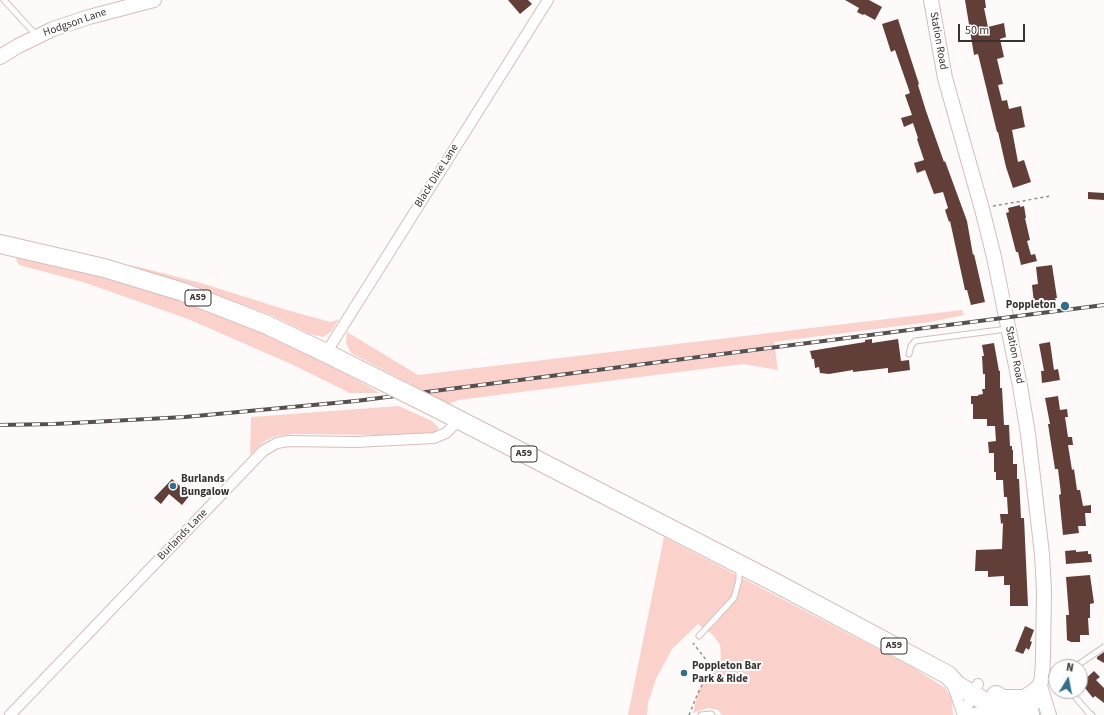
<!DOCTYPE html>
<style>
body{margin:0}
#map{position:relative;width:1104px;height:715px;overflow:hidden;background:#fefaf9;font-family:"Source Sans 3",sans-serif}
canvas{display:block}
.north{position:absolute;left:1048px;top:659px;width:40px;height:40px;box-sizing:border-box;background:#fff;border:1px solid #b0adad;border-radius:50%;rotate:10deg;font-size:11px;font-weight:700;line-height:16px;text-align:center;color:#3a3231}
.north::after{content:'';display:block;margin:auto;width:14px;height:18px;background:#356e88;clip-path:polygon(50% 0,100% 100%,50% 72%,0 100%)}
.scale{position:absolute;left:958px;top:24px;width:67px;height:18px;box-sizing:border-box;border:2px solid #3a3231;border-top:0;padding-left:5px;font-size:12px;line-height:14px;white-space:nowrap;color:#3a3231;-webkit-text-stroke:3px #fff;paint-order:stroke}
</style>
<div id="map">
<canvas width="1104" height="715"></canvas>
<div class="north">N</div>
<div class="scale">50 m</div>
</div>
<script>
const g = document.querySelector('canvas').getContext('2d');
g.lineJoin = 'round';
function fill(path, color) { g.fillStyle = color; g.fill(path, 'evenodd'); }
const poly = rows => new Path2D(rows.map(r => 'M' + r).join(''));
function trace(path, color, width, dash) { g.strokeStyle = color; g.lineWidth = width; g.lineCap = dash ? 'butt' : 'round'; g.setLineDash(dash || []); g.stroke(path); }
function drawText(font, color, halo, rows, align = 'center') {
  g.font = font + ' "Source Sans 3",sans-serif'; g.lineWidth = 4; g.setLineDash([]); g.textBaseline = 'middle'; g.strokeStyle = halo; g.fillStyle = color; for (const [text, x, y, turn = 0] of rows) {
    g.save(); g.translate(x, y); g.rotate((+turn || 0) * Math.PI / 180); g.textAlign = isNaN(turn) ? turn : align; if (halo) g.strokeText(text, 0, 0); g.fillText(text, 0, 0); g.restore();
  }
}
fill(poly([
 [14,254,162,292,293,344,380,393,350,393,291,364,188,319,83,282,19,265],
 [127,264,201,283,290,311,331,322,339,319,331,332,323,337,310,334,271,315],
 [962,310,964,315,930,322,774,342,778,370,743,364,458,400,449,404,351,353,346,343,347,332,418,375],
 [399,406,432,421,439,428,434,433,380,435,295,434,276,436,265,441,250,455,251,417],
 [664,537,912,667,945,688,952,698,953,715,722,715,718,710,708,708,693,713,698,693,704,681,714,670,721,657,720,645,713,635,698,624,672,649,656,679,648,703,647,715,628,715]
]), '#fad2cb');
fill(poly([
 [508,0,528,0,532,4,520,14],
 [845,0,869,0,882,7,875,20,864,14,863,15,857,12,859,8],
 [965,0,985,0,986,8,984,8,988,27,1004,23,1006,37,1000,39,1004,57,997,59,1003,84,998,85,1002,101,1007,100,1009,109,1021,106,1025,127,1012,130,1018,162,1024,160,1031,182,1013,188,1006,167,998,132,997,132,978,54,974,55],
 [898,19,919,84,918,85,926,111,944,162,945,161,967,221,973,255,974,254,985,302,971,305,967,290,965,290,950,221,949,222,945,210,948,208,943,192,934,194,925,170,917,173,914,163,924,160,917,139,918,138,913,123,904,127,901,118,912,115,905,95,910,93,895,50,891,52,882,24],
 [1088,192,1104,193,1104,200,1088,199],
 [1020,205,1020,207,1024,206,1026,218,1025,218,1030,240,1027,241,1031,255,1035,254,1037,261,1021,265,1018,252,1016,252,1006,213,1009,212,1008,208],
 [1052,265,1057,298,1055,298,1056,300,1034,303,1032,285,1038,284,1036,267],
 [872,339,872,343,898,339,901,361,909,360,910,370,888,373,888,368,853,372,853,370,829,374,820,373,819,367,815,368,814,359,812,359,810,351,865,342,865,340],
 [1050,342,1054,370,1058,369,1060,380,1042,383,1041,371,1044,371,1039,344],
 [994,343,999,371,1000,371,1000,388,1002,388,1004,425,1009,425,1010,446,1012,446,1012,450,1013,450,1013,464,1017,464,1017,479,1019,479,1021,518,1024,518,1028,606,1010,606,1010,585,1004,585,1004,576,988,577,988,571,975,571,976,550,1002,549,1003,523,1001,524,1000,514,1008,514,1007,497,1004,497,1003,480,996,480,996,472,994,472,994,453,989,453,988,442,996,441,995,426,987,426,987,419,973,419,973,404,971,404,971,396,978,396,978,395,983,394,982,389,985,389,985,374,983,374,982,356,984,356,982,345],
 [1058,396,1060,410,1067,409,1068,417,1065,417,1068,437,1072,437,1073,445,1068,445,1072,470,1074,469,1077,490,1080,490,1083,506,1091,505,1091,513,1085,513,1086,526,1078,526,1079,533,1063,535,1059,495,1061,494,1058,469,1055,469,1050,437,1048,424,1050,424,1045,398],
 [172,479,190,495,182,505,169,494,161,504,154,498],
 [1076,550,1076,552,1088,551,1088,554,1091,554,1092,562,1066,564,1065,551],
 [1090,575,1094,603,1090,604,1090,618,1088,618,1089,635,1080,635,1080,642,1071,642,1067,640,1066,615,1069,615,1066,577],
 [1025,626,1034,630,1030,641,1032,642,1029,650,1026,648,1023,654,1015,651],
 [1104,652,1104,663,1097,659,1097,657],
 [1094,671,1100,677,1096,680,1104,688,1104,703,1095,696,1093,698,1081,683]
]), '#613e37');
const lane = poly([
 [4,0,37,36],
 [909,354,911,346,915,341,1007,329],
 [699,636,734,598,739,580,739,568],
 [1075,667,1104,647],
 [1043,677,1056,678],
 [1070,691,1089,713,1092,715],
 [701,715,711,714,712,715]
]);
const street = poly([
 [326,353,548,0],
 [952,683,963,715],
 [10,715,263,451,277,443,288,441,355,442,434,438,446,433,459,420],
 [963,715,978,684],
 [965,715,980,712,996,715]
]);
const secondary = poly([
 [931,0,945,78,982,209,994,257,1020,386,1028,434,1042,554,1044,591,1043,658,1042,677,1037,697,1027,715],
 [0,57,18,46,53,29,89,17,154,0],
 [1040,686,1049,715],
 [1000,697,1024,697,1032,692,1040,685]
]);
const highway = poly([
 [0,244,104,268,183,292,265,324,326,353,378,379],
 [438,409,776,583,948,675,957,685,1008,715],
 [996,695,1030,715]
]);
trace(lane, '#d3beba', 7);
trace(street, '#d3beba', 12);
trace(secondary, '#d3beba', 16);
trace(highway, '#d3beba', 20);
trace(poly([
 [993,206,1051,196],
 [689,715,698,693,704,681,714,670,693,643]
]), '#938d8c', 1.5, [3, 3]);
trace(lane, '#fff', 5);
trace(street, '#fff', 10);
trace(secondary, '#fff', 14);
trace(highway, '#fff', 18);
const rail = poly([
 [0,425,54,424,185,417,356,401,1104,305]
]);
trace(rail, '#57504f', 4);
trace(rail, '#fff', 2.5, [8]);
const highwayBridge = poly([
 [378,379,438,409]
]);
trace(highwayBridge, '#d3beba', 20, []);
trace(highwayBridge, '#fff', 18);
for (const [x, y, r, color] of [
 [1065,306,5,"#356e88"],
 [173,486,4,"#356e88"],
 [684,673,4,"#356e88"]
]) { const dot = new Path2D(); dot.arc(x, y, r, 0, 2 * Math.PI); g.fillStyle = color; g.fill(dot); trace(dot, '#fff', 1.5); }
for (const [x, y, w] of [
 [198,298,26],
 [524,454,26],
 [894,646,26]
]) { const box = new Path2D(); box.roundRect(x - w / 2, y - 8, w, 16, 3); g.fillStyle = '#fff'; g.fill(box); trace(box, '#3a3231', 1); }
drawText('bold 10px', '#3a3231', null, [
 ["A59",198,298],
 ["A59",524,454],
 ["A59",894,646]
]);
drawText('11px', '#3a3231', '#fff', [
 ["Hodgson Lane",75,23,-19],
 ["Station Road",938,41,80],
 ["Black Dike Lane",437,176,-58],
 ["Station Road",1014,355,79],
 ["Burlands Lane",183,535,-46]
]);
drawText('bold 11px', '#3a3231', '#fff', [
 ["Poppleton",1056,306,"right"],
 ["Burlands",181,480],
 ["Bungalow",181,493],
 ["Poppleton Bar",692,667],
 ["Park & Ride",692,680]
], 'left');
</script>
